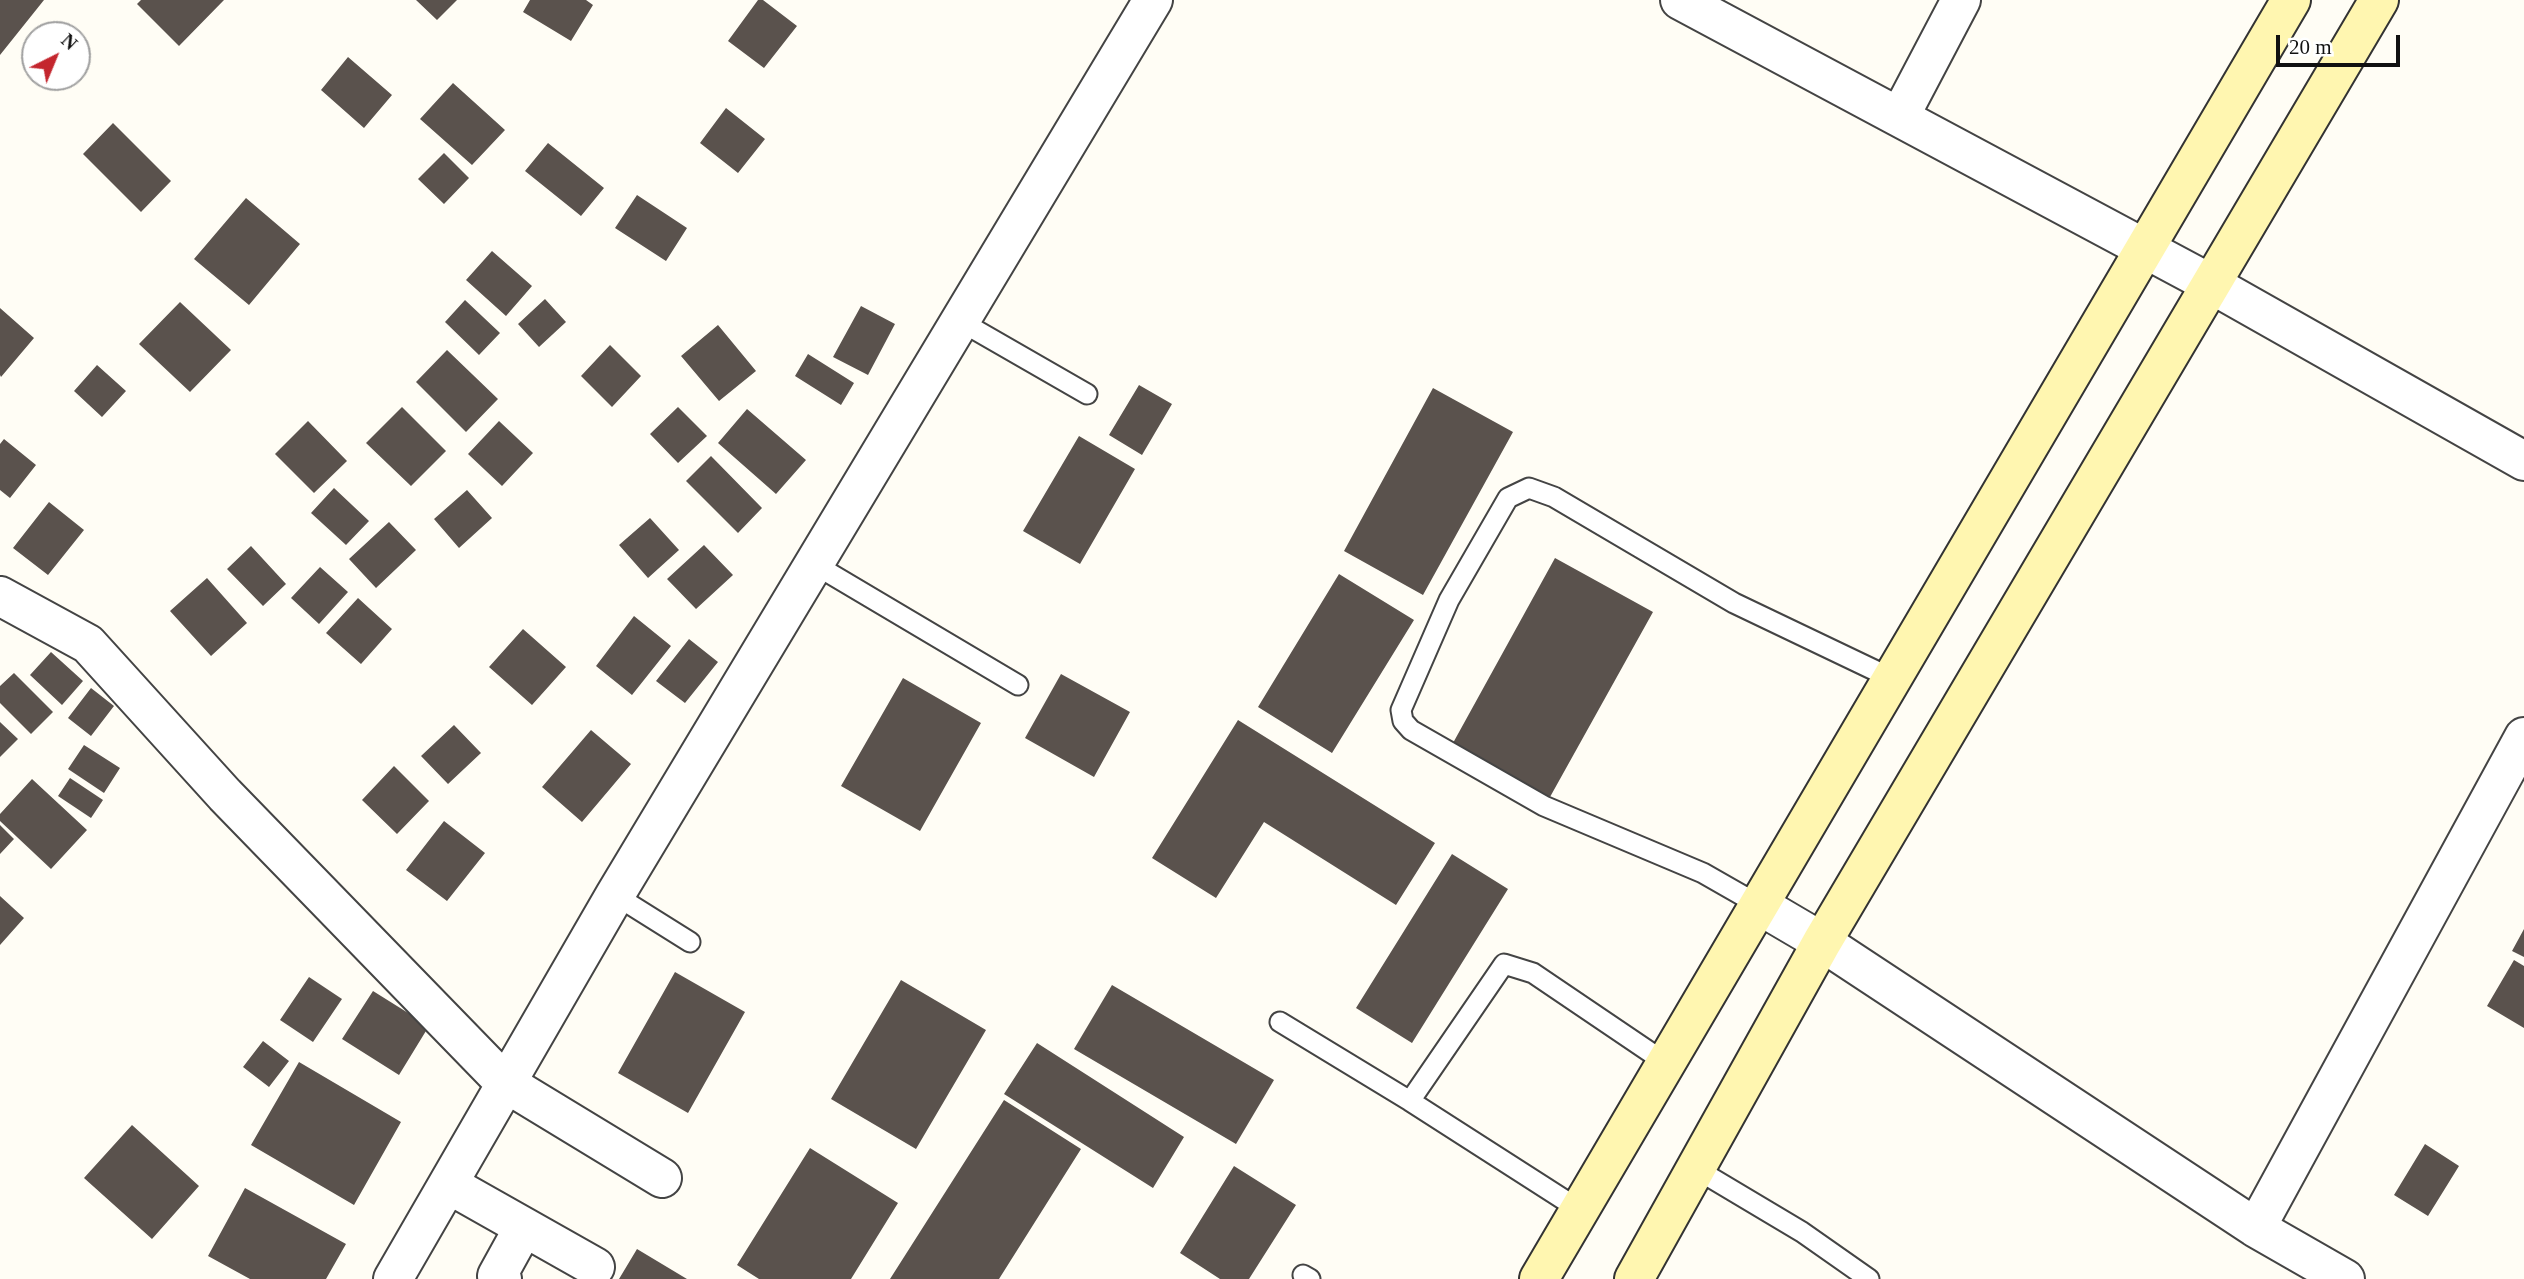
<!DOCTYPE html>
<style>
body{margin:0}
#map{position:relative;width:2524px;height:1279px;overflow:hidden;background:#fffdf5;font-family:"Times New Roman",serif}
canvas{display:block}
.north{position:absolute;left:21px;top:21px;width:70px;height:70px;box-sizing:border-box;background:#fff;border:2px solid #a0a0a0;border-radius:50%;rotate:43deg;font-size:19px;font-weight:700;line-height:28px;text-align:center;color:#111}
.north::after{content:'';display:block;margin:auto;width:24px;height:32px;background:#c4262e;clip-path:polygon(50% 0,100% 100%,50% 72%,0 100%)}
.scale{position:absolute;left:2276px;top:35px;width:124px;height:32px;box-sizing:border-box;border:4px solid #111;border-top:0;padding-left:9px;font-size:21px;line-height:24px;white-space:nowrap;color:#111;-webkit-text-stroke:5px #fff;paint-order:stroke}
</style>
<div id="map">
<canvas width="2524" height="1279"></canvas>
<div class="north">N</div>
<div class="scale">20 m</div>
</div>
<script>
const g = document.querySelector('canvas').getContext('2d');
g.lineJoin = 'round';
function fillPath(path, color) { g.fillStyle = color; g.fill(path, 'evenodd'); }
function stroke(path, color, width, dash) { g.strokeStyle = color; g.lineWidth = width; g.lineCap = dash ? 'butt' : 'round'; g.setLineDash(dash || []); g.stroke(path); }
fillPath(new Path2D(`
 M0 0H44L0 55Z
 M141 0H224L179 46 137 4Z
 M416 0H457L437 20Z
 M530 0H586L593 5 571 41 523 12Z
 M758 0H763L797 26 764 68 728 41Z
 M348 57 392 95 364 128 321 90Z
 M453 83 505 130 472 165 420 119Z
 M726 108 765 139 738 173 700 143Z
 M113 123 171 181 141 212 83 154Z
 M548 143 604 188 581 216 525 171Z
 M444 153 469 178 444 204 418 179Z
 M637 195 687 228 666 261 615 228Z
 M246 198 300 244 249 305 194 259Z
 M492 251 532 286 506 316 466 280Z
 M545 299 566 322 539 347 518 324Z
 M465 300 500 333 479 355 445 322Z
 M180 302 231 350 190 392 139 344Z
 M861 306 895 324 868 375 833 357Z
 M0 308 34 338 1 377 0 375Z
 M718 325 756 371 719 401 681 356Z
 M610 345 641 376 612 407 581 376Z
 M447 350 498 399 466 432 416 382Z
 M808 354 854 383 841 405 795 376Z
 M97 365 126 391 102 417 74 391Z
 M1139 385 1172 404 1142 455 1109 435Z
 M1433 388 1513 432 1423 595 1344 551Z
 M402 407 446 451 411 486 366 443Z
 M678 407 707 436 678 463 650 434Z
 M747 409 806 460 776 494 718 443Z
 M308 421 347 461 314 493 275 454Z
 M499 421 533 453 502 486 468 454Z
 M1079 436 1135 469 1080 564 1023 531Z
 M4 439 36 465 10 498 0 490V444Z
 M711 456 762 508 738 533 686 481Z
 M334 488 369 521 346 545 311 513Z
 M467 490 492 518 459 548 434 519Z
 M49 502 84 530 48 575 13 548Z
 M650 518 679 550 648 578 619 545Z
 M389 522 416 550 376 588 349 559Z
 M704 545 733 575 696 609 667 579Z
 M251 546 286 584 263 606 227 569Z
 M1555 558 1653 612 1550 797 1453 743Z
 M320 567 348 592 319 624 291 598Z
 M1339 574 1414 620 1332 753 1258 707Z
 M207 578 247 623 211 656 170 611Z
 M358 598 392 629 361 664 326 633Z
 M634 616 671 646 632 695 596 666Z
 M523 629 566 667 532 705 489 667Z
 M689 639 718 662 685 703 656 681Z
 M51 652 83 681 62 705 30 675Z
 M14 673 53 712 31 734 0 703V686Z
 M1061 674 1130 712 1094 777 1025 738Z
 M903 678 981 723 920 831 841 786Z
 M91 688 114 706 91 736 68 718Z
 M1238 720 1435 843 1396 905 1264 822 1216 898 1152 858Z
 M0 722 18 739 0 757Z
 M454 725 481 753 448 784 421 756Z
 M591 730 631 764 582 822 542 787Z
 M84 745 120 768 104 793 68 769Z
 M394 766 429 801 397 834 362 800Z
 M70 778 103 800 91 818 58 796Z
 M32 779 87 830 51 869 0 821V814Z
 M444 821 485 853 447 901 406 870Z
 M0 825 14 839 0 854Z
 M1452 854 1508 889 1412 1043 1356 1008Z
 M0 896 24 918 0 945Z
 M2524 929V957L2512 951Z
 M2514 960 2524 966V1028L2487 1006Z
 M675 972 745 1012 688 1113 618 1073Z
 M309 977 342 999 313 1042 280 1020Z
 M901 980 986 1030 916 1149 831 1099Z
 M1112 985 1274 1080 1236 1144 1074 1049Z
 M373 991 429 1026 399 1075 342 1039Z
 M263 1041 289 1061 269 1087 243 1067Z
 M1037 1043 1184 1137 1153 1188 1004 1094Z
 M299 1062 401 1122 354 1205 251 1145Z
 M1004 1100 1081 1149 999 1279H890Z
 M132 1125 199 1186 152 1239 84 1178Z
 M2425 1144 2459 1166 2428 1216 2394 1195Z
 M810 1148 898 1203 851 1279H759L737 1265Z
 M1234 1166 1296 1205 1249 1279H1220L1180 1253Z
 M245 1188 346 1244 326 1279H250L208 1256Z
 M637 1249 687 1279H619Z`), '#5a524d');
const lane = new Path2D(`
 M960 321 1087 394
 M814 564 1018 685
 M615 895 690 942
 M1759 905 1703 873 1544 806 1411 730 1403 721 1401 710 1449 600 1508 498 1529 488 1554 497 1734 603 1893 679
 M1280 1022 1410 1101
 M1698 1170 1802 1232 1869 1279
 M1580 1210 1410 1101 1504 964 1533 973 1666 1063
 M1303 1275 1310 1279`);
const street = new Path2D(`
 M1680 0 2211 284 2524 461
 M1900 116 1961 0
 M0 596 88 644 225 795 504 1082 662 1178
 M1759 905 1822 942 2256 1228 2345 1279
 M448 1184 595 1267
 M2256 1228 2524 737
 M393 1279 615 895 1153 0
 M502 1279 497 1276 524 1227`);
const secondary = new Path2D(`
 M1539 1279 2291 0
 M1634 1279 1822 942 2379 0`);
stroke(lane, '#444', 23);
stroke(street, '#444', 42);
stroke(secondary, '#333', 42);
stroke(lane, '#fff', 19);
stroke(street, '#fff', 38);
stroke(secondary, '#fff6b0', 38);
</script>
